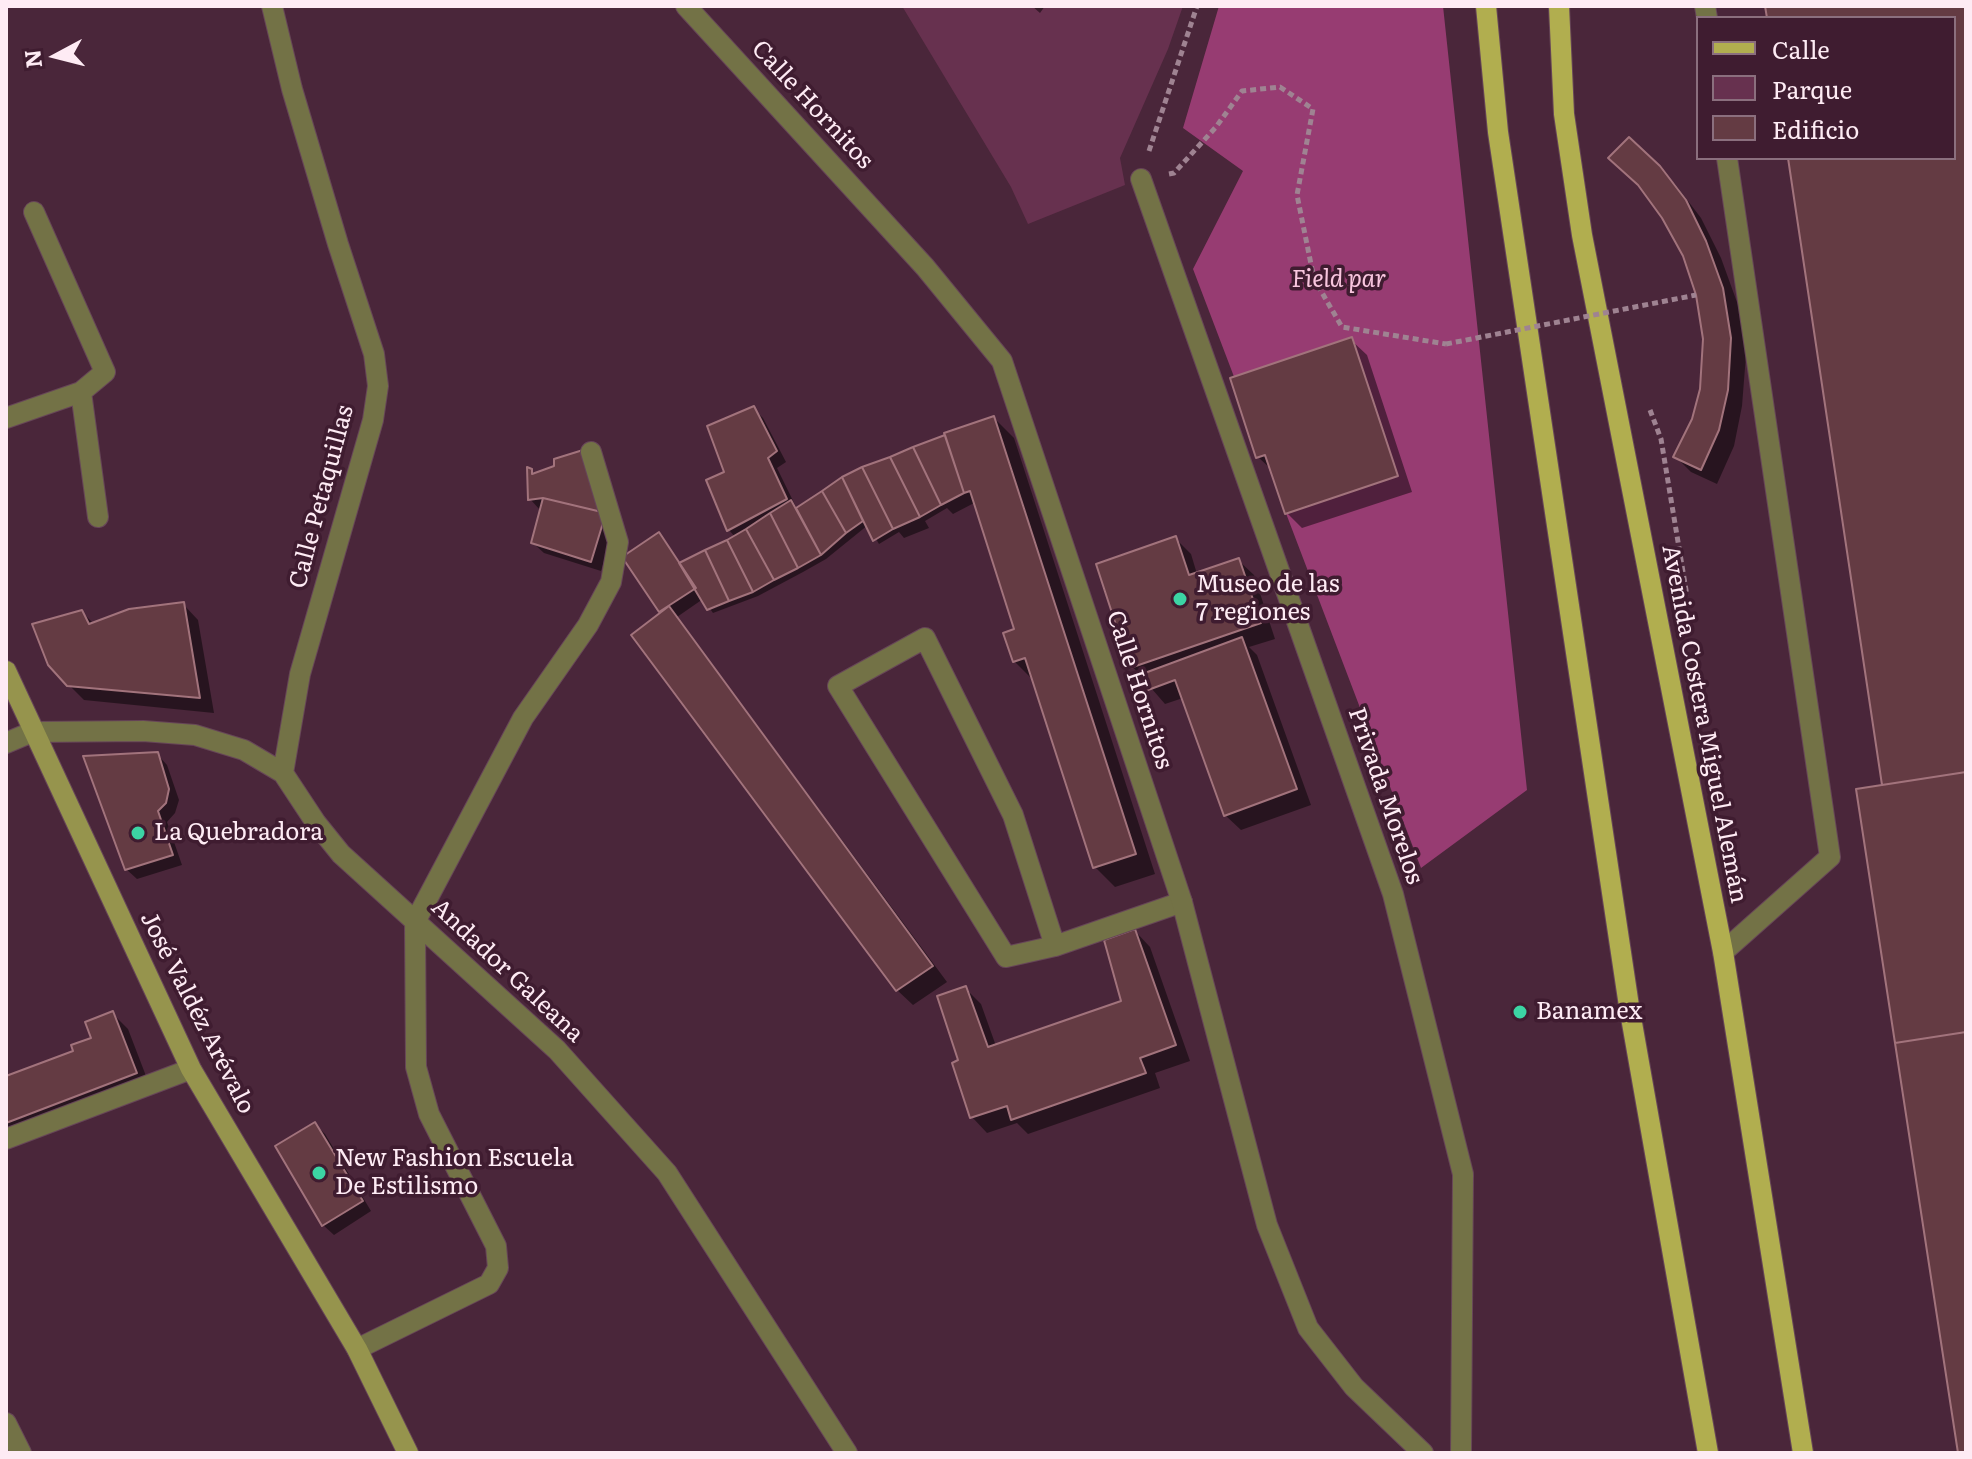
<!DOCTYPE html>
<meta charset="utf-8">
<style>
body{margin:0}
#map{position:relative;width:1972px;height:1459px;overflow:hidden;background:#4a263a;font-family:Literata,serif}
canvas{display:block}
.frame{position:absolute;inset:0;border:8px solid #feebf4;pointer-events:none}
.legend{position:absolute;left:1696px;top:16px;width:260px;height:144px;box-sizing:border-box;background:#3f1c30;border:2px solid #8b6f7e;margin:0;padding:10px 14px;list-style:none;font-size:24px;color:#feebf4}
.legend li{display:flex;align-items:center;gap:16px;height:40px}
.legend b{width:40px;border:2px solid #8b6f7e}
.north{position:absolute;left:16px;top:16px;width:80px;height:80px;-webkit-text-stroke:6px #3f1c30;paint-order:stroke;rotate:263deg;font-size:22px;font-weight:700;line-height:32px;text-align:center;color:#feebf4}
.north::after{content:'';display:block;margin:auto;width:28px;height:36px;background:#feebf4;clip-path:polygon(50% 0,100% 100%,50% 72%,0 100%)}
</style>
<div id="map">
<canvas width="1972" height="1459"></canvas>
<div class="frame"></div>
<ul class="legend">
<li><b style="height:10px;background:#b1ae4f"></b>Calle</li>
<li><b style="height:22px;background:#67314f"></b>Parque</li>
<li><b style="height:22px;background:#643b43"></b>Edificio</li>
</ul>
<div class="north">N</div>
</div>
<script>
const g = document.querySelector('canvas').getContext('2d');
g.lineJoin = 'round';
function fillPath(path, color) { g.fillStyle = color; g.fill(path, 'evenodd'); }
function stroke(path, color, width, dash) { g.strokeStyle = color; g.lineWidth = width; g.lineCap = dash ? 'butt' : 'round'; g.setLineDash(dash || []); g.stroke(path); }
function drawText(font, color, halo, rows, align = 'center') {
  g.font = font + ' Literata,serif'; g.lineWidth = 7; g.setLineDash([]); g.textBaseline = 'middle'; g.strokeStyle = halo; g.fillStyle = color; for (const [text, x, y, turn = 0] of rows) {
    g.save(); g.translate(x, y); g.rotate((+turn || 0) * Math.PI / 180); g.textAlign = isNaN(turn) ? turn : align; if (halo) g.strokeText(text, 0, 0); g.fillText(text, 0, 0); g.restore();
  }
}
fillPath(new Path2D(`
 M902 6H1183L1168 49 1120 158 1125 185 1028 224 1011 187Z`), '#67314f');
fillPath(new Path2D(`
 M1219 6H1443L1527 790 1421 868 1193 269 1243 171 1183 128Z`), '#973c72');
fillPath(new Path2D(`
 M1032 6H1045L1040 13Z
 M1658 167 1675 184 1701 218 1721 258 1738 305 1746 355 1742 406 1734 446 1717 484 1691 472 1676 457 1694 420 1701 389 1705 339 1698 295Z
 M1351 340 1367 355 1412 492 1302 528 1287 513 1273 471 1258 457Z
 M753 408 763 418 786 462 777 468 797 509 863 469 994 418 1014 438 1155 874 1115 887 1095 867 1035 682 1014 661 1017 631 976 502 953 514 947 508 925 521 929 528 904 538 899 532 879 544 868 525 826 559 803 572 758 596 713 613 703 599 677 617 947 982 913 1005 897 990 662 613 625 558 659 535 681 564 735 537 729 530 709 481 727 473Z
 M531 471 615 524 601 571 544 553 533 543 540 510 530 499Z
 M1176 539 1191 554 1197 574 1238 560 1254 575 1275 639 1249 647 1257 655 1311 805 1241 830 1225 815 1183 698 1165 704 1132 666Z
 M183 604 198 620 214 713 84 700 68 684 82 612 94 624Z
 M157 754 167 765 179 800 175 813 167 822 182 865 137 879 126 869Z
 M1135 931 1150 947 1190 1061 1155 1073 1160 1088 1028 1134 1017 1123 987 1133 972 1117 961 1061 966 989 981 1004 996 1046 1123 1002Z
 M113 1014 128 1029 151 1089 6 1144V1078L75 1052 94 1039Z
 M315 1124 325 1134 371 1211 334 1235 323 1225Z`), '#0007');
const building = new Path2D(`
 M1765 6H1966V772L1882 785 1788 158H1954V18H1767Z
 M1629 137 1660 166 1686 200 1706 241 1723 288 1731 338 1728 390 1719 430 1701 470 1673 457 1692 419 1700 389 1703 339 1696 295 1683 256 1662 218 1638 185 1608 158Z
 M1352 337 1398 476 1285 514 1265 455 1256 458 1230 378Z
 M754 406 777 451 768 458 787 499 727 531 706 480 724 472 707 426Z
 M994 416 1136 854 1093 868 1025 658 1013 662 1003 633 1014 629 970 491 964 493 944 433Z
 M945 435 964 493 941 505 913 447Z
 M913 447 941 505 920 517 890 457Z
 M583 450 606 513 543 498 528 500 527 467 532 469V474L554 466V459Z
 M890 457 920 517 893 529 862 467Z
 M862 467 893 529 873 541 842 477Z
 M842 477 863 521 846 533 822 491Z
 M822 491 846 533 821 555 796 508Z
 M543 498 606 513 591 562 531 543Z
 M791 500 821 555 798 568 770 513Z
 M770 513 798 568 774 580 746 529Z
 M746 529 774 580 753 592 727 540Z
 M659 532 696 588 659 612 622 557Z
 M1176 536 1189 575 1239 558 1261 623 1130 668 1096 564Z
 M727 540 753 592 729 601 705 550Z
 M705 550 729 601 707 610 679 563Z
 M184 602 200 698 67 686 48 665 32 624 82 610 89 624 129 609Z
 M669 606 933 966 896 991 631 635Z
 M1242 637 1297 789 1224 816 1175 680 1148 690 1142 674Z
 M158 752 169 789 166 803 158 811 173 855 125 870 83 756Z
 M1966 772V1032L1895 1043 1856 789Z
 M1135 929 1176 1045 1140 1058 1146 1073 1011 1120 1007 1106 970 1118 952 1063 958 1060 937 996 966 986 988 1047 1121 1001 1104 940Z
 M113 1011 137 1073 6 1123V1076L73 1051 71 1045 91 1038 85 1022Z
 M1966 1032V1453H1958L1895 1043Z
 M315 1122 363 1201 322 1226 275 1146Z`);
fillPath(building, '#643b43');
stroke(building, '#a2737c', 2);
const lane = new Path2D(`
 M1705 6 1707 18
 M1055 946 1013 815 925 638 838 686 1006 957 1055 946 1182 902
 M1723 952 1830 857 1727 158`);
const street = new Path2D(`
 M272 6 292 89 338 244 374 354 378 386 373 420 300 674 283 773
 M686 6 925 267 1002 361 1182 902 1267 1225 1308 1328 1354 1387 1423 1453
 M1141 179 1393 894 1463 1174 1461 1453
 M81 392 98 517
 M6 418 81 392 105 372 34 212
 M6 743 32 732 143 731 195 735 244 750 283 773 316 823 341 854 557 1050 667 1173 847 1453
 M6 1139 191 1069
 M357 1349 489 1284 498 1268 496 1246 429 1114 416 1067 415 922 523 718 588 625 611 582 618 542 591 452
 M6 1423 21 1453`);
const secondary = new Path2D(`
 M6 671 191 1069 357 1349 408 1453`);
const primary = new Path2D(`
 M1486 6 1498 132 1629 1006 1708 1453
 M1559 6 1564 114 1582 235 1723 952 1803 1453`);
stroke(lane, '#674658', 22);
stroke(street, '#674658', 22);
stroke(secondary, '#674658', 22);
stroke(primary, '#674658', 22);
stroke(new Path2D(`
 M1149 151 1197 6
 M1169 174 1174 173 1216 127 1242 91 1280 87 1313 109 1297 195 1314 279 1342 327 1446 344
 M1650 410 1661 439 1687 596`), '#9f8392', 5, [6, 4]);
stroke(lane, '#737246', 20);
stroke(street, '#737246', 20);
stroke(secondary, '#96944d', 20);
stroke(primary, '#b1ae4f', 20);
stroke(new Path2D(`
 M1446 344 1696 295`), '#9f8392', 5, [6, 4]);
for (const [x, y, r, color] of [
 [1180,599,8,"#3cd4a4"],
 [138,833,8,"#3cd4a4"],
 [1520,1012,8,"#3cd4a4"],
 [319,1173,8,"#3cd4a4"]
]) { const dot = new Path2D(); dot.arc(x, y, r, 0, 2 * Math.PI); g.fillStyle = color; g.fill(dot); stroke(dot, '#3f1c30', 3); }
drawText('24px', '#feebf4', '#3f1c30', [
 ["Calle Hornitos",812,105,47],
 ["Calle Petaquillas",322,497,-75],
 ["Calle Hornitos",1139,690,72],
 ["Avenida Costera Miguel Alemán",1704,724,79],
 ["Privada Morelos",1385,796,71],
 ["Andador Galeana",507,971,43],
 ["José Valdéz Arévalo",197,1013,63]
]);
drawText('italic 24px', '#f9c6df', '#3f1c30', [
 ["Field par",1339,280]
]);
drawText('24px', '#feebf4', '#3f1c30', [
 ["Museo de las",1196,585],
 ["7 regiones",1196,613],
 ["La Quebradora",154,833],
 ["Banamex",1536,1012],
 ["New Fashion Escuela",335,1159],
 ["De Estilismo",335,1187]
], 'left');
</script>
